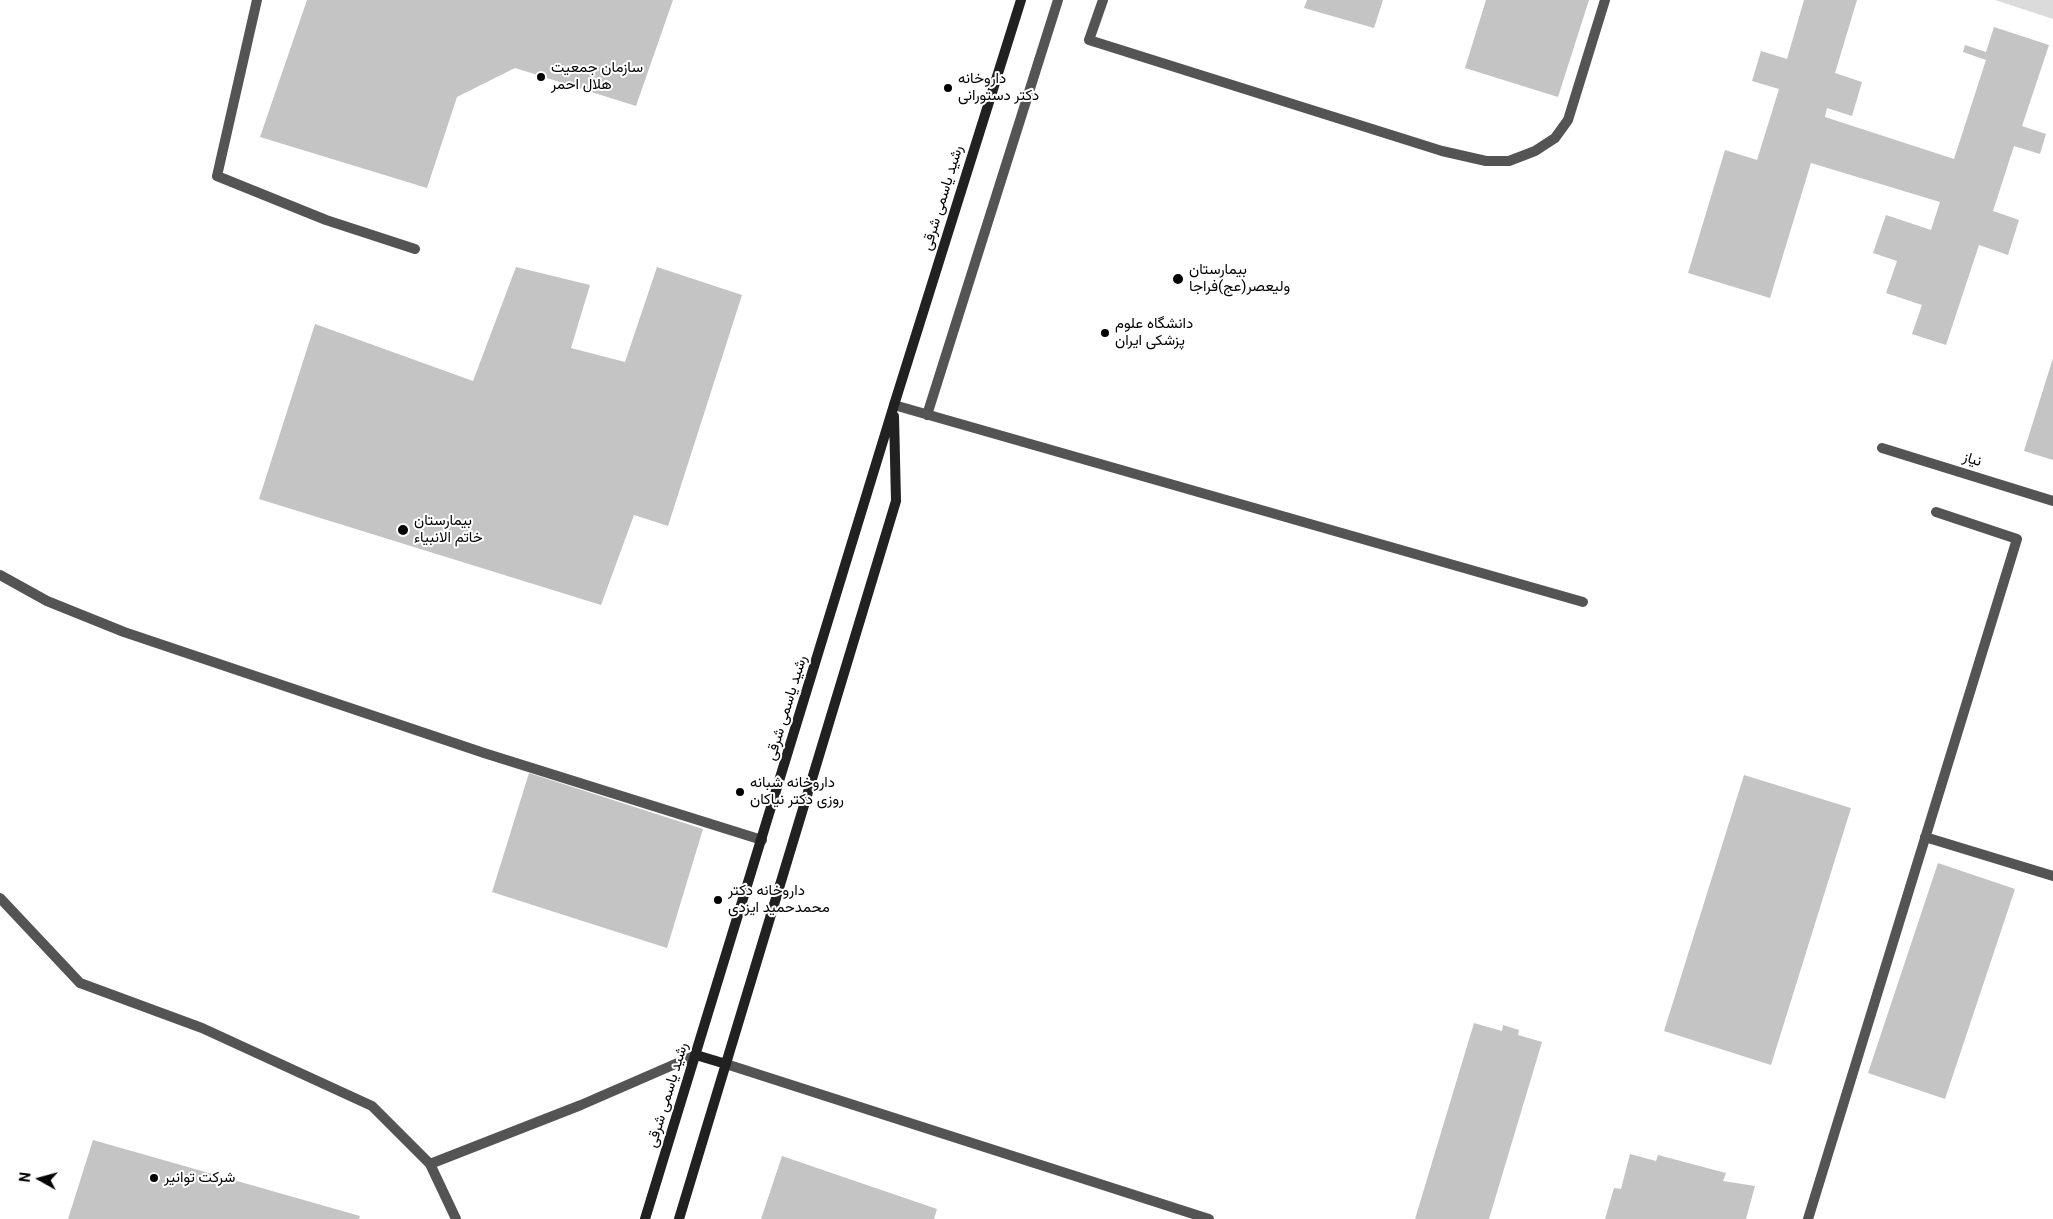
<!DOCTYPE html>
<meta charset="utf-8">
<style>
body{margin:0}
#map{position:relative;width:2053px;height:1219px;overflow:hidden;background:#fff;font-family:Roboto,sans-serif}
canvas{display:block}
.north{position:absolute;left:15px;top:1154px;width:50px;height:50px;-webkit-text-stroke:4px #fff;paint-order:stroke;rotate:277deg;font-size:14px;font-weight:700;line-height:20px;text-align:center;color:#000}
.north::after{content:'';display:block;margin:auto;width:18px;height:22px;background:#000;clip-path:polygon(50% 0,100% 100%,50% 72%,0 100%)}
</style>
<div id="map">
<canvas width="2053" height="1219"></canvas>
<div class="north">N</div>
</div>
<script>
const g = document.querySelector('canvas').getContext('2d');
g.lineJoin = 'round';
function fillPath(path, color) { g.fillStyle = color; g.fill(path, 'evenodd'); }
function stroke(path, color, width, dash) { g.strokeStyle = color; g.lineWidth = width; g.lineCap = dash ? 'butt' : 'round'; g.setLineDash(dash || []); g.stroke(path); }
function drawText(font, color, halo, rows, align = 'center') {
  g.font = font + ' Roboto,Vazirmatn,sans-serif'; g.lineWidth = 4; g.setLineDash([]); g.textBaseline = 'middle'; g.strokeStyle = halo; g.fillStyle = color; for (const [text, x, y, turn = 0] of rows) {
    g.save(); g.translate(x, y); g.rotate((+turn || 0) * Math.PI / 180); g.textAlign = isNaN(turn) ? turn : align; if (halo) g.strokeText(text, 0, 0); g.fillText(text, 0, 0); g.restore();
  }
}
fillPath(new Path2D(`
 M1995 0H2053V19Z`), '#dbdbdb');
fillPath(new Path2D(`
 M307 0H673L636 106 515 68 457 97 427 188 260 137Z
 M1307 0H1383L1374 28 1304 8Z
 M1486 0H1589L1558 97 1465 68Z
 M1804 0H1857L1835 73 1862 82 1852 116 1827 108 1825 117 1954 159 1986 60 1963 52 1965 45 1986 52 1994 27 2049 45 2022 126 2046 134 2040 154 2014 146 1993 211 2019 220 2008 255 1979 245 1946 345 1912 334 1922 305 1886 293 1897 261 1873 253 1886 215 1931 230 1940 202 1811 163 1770 298 1688 273 1725 150 1757 160 1779 89 1752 81 1761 51 1787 59Z
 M516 267 590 285 571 348 625 362 657 267 742 295 668 526 634 515 601 605 259 499 315 324 473 381Z
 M2053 358V460L2024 451Z
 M529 773 703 829 667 948 492 892Z
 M1744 775 1851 808 1771 1065 1664 1031Z
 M1938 863 2015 889 1945 1099 1868 1073Z
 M1474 1023 1502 1031 1503 1025 1519 1030 1518 1035 1542 1042 1489 1219H1415Z
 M93 1140 360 1216 359 1219H68Z
 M1630 1154 1656 1161 1658 1155 1726 1173 1723 1181 1755 1186 1746 1219H1605L1614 1188 1621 1189Z
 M782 1156 937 1209 934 1219H761Z`), '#c4c4c4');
stroke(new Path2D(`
 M257 0 217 176 326 220 415 249
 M1103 0 1089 40 1442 151 1486 161H1509L1535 151 1555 138 1568 120 1605 0
 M894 405 1583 602
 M927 415 1058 0
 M1882 448 2053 501
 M0 575 47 601 124 632 484 753 762 840
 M1925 837 2053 876
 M0 898 80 983 202 1028 372 1106 430 1164 581 1105 696 1055
 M726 1064 1209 1219
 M430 1164 456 1219
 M1808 1219 2017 539 1936 512`), '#545454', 10);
stroke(new Path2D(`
 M696 1055 726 1064
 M645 1219 894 405 1021 0
 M679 1219 896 501 894 416`), '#212121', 10);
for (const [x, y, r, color] of [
 [541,77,5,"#000"],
 [948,88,5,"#000"],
 [1178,279,6,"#000"],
 [1105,333,5,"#000"],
 [403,530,6,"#000"],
 [740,792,5,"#000"],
 [718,900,5,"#000"],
 [154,1178,5,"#000"]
]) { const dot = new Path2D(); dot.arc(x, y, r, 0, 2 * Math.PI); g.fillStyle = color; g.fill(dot); stroke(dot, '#fff', 2); }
drawText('15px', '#000', '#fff', [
 ["سازمان جمعیت",551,68],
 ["هلال احمر",551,85],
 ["داروخانه",958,79],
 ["دکتر دستورانی",958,96],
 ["بیمارستان",1189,270],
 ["ولیعصر(عج)فراجا",1189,287],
 ["دانشگاه علوم",1115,324],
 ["پزشکی ایران",1115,341],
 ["بیمارستان",414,521],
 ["خاتم الانبیاء",414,538],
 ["داروخانه شبانه",750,783],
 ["روزی دکتر نیاکان",750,800],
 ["داروخانه دکتر",728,891],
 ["محمدحمید ایزدی",728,908],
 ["شرکت توانیر",164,1178]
], 'left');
drawText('15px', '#000', '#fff', [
 ["رشید یاسمی شرقی",943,198,-73],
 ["نیاز",1972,460,17],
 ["رشید یاسمی شرقی",787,708,-73],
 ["رشید یاسمی شرقی",668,1095,-73]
]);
</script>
